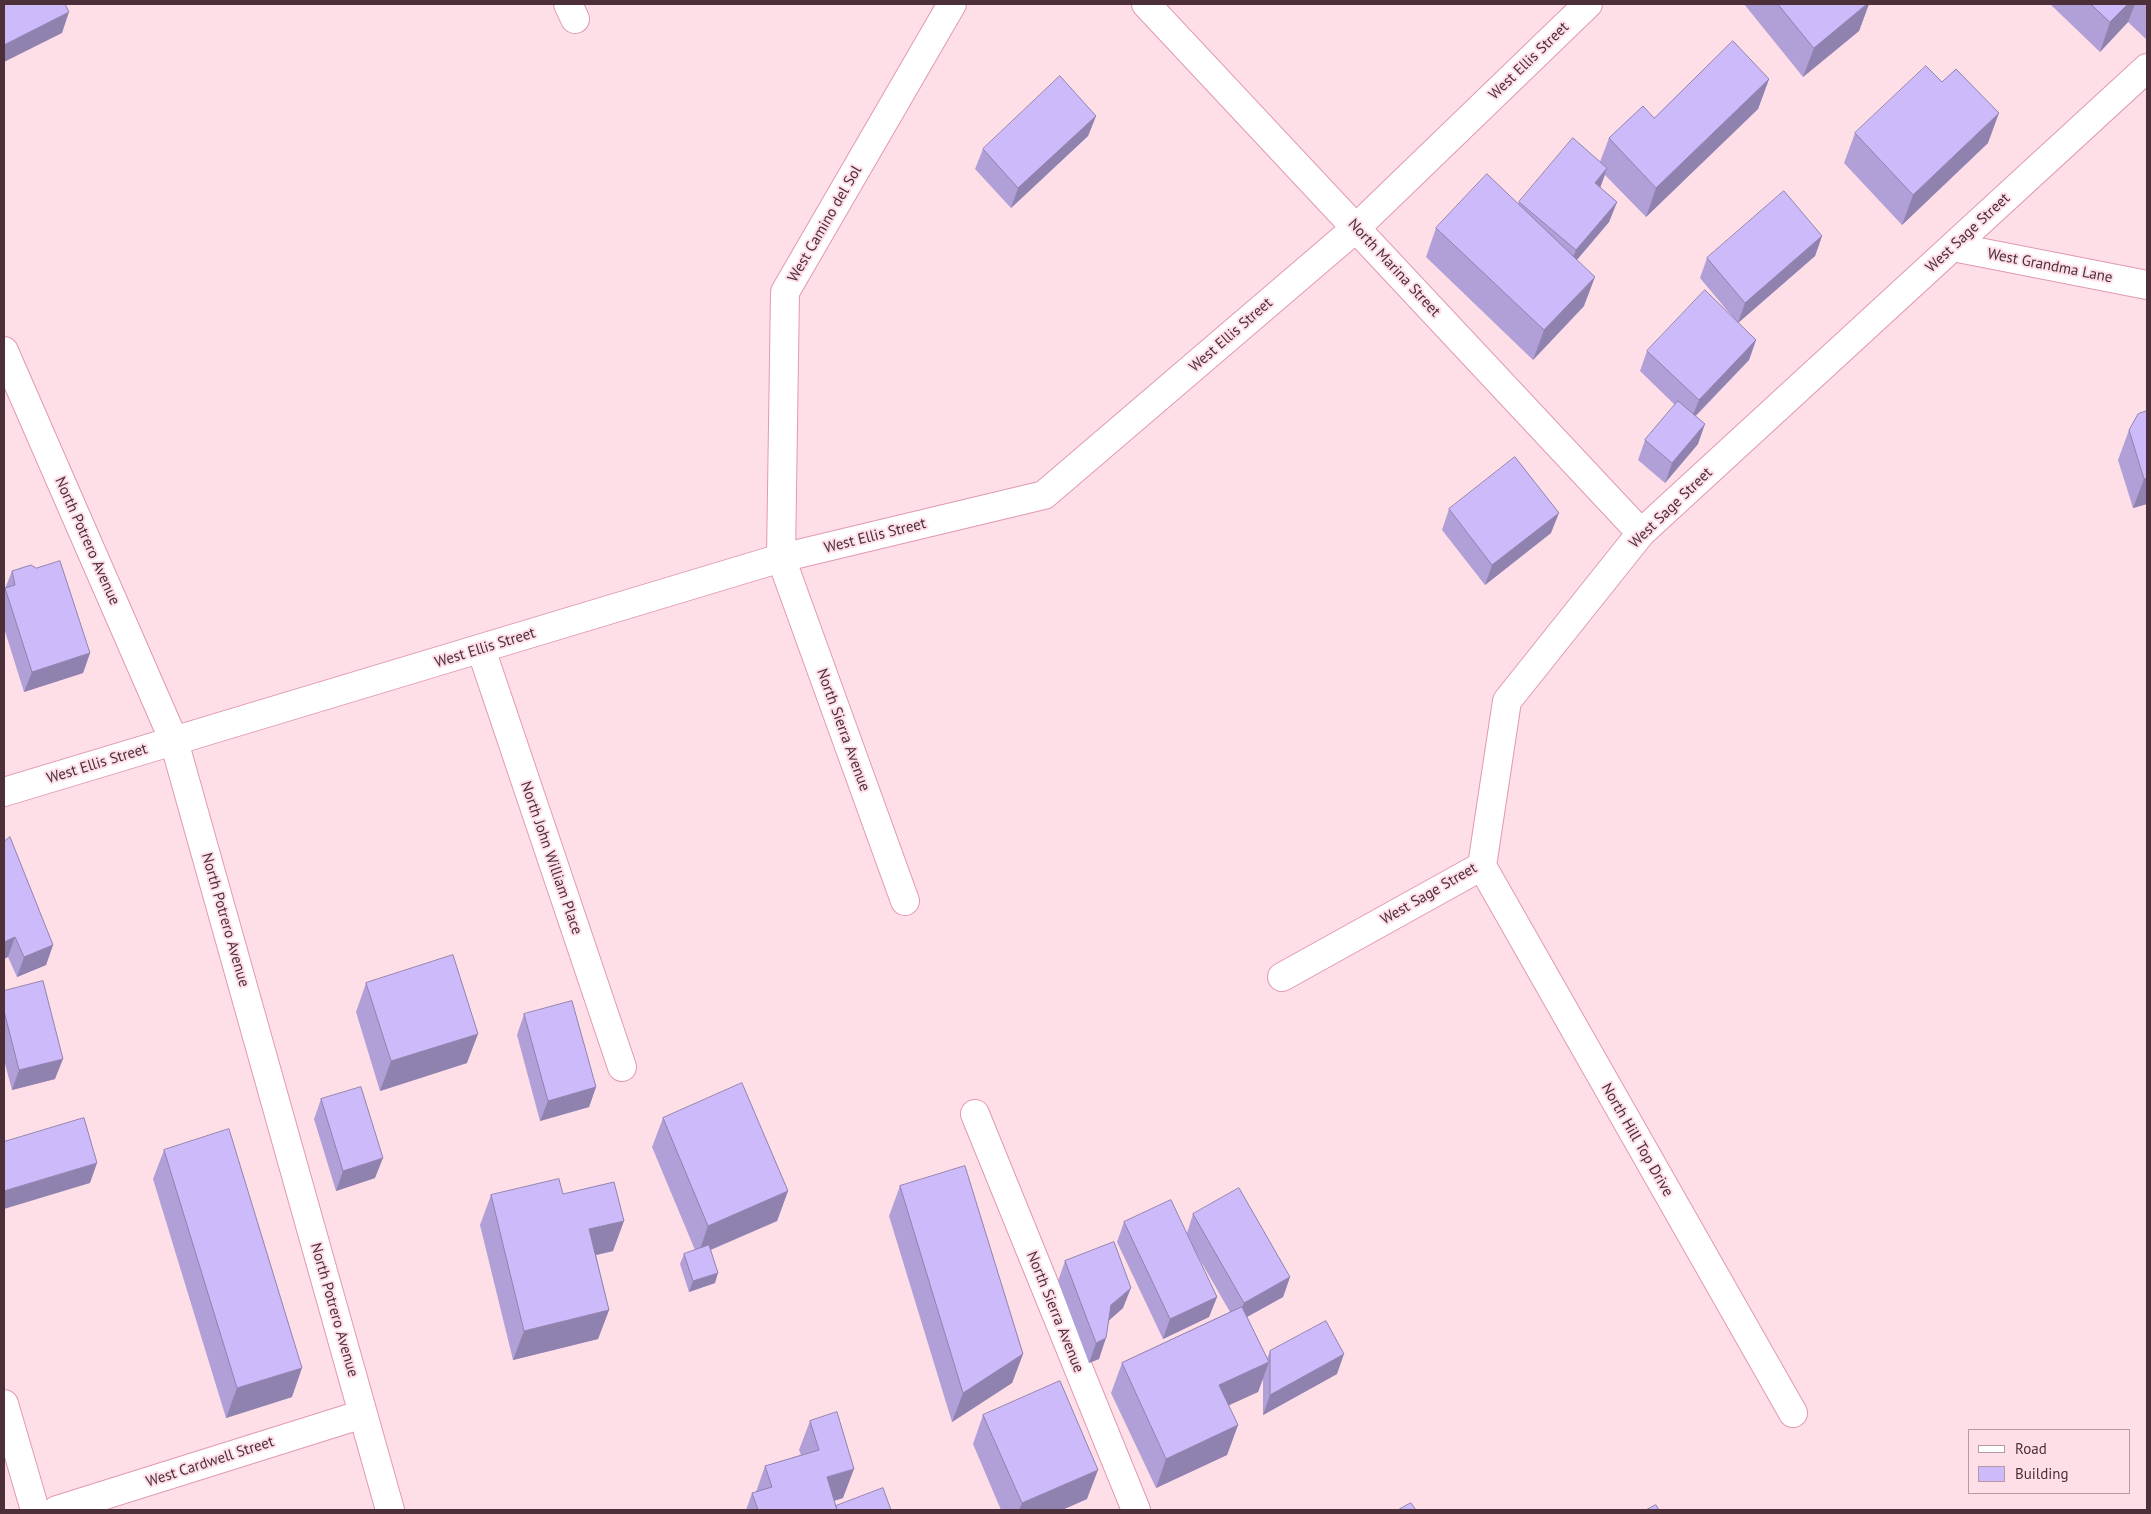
<!DOCTYPE html>
<style>
body{margin:0}
#map{position:relative;width:2151px;height:1514px;overflow:hidden;background:#fedfe8;font-family:"PT Sans",sans-serif}
canvas{display:block}
.frame{position:absolute;inset:0;border:5px solid #4d2f39;pointer-events:none}
.legend{position:absolute;left:1968px;top:1429px;width:162px;height:65px;box-sizing:border-box;background:#fedfe8;border:1px solid #b799a2;margin:0;padding:6px 9px;list-style:none;font-size:15px;color:#4d2f39}
.legend li{display:flex;align-items:center;gap:10px;height:25px}
.legend b{width:25px;border:1px solid #b799a2}
</style>
<div id="map">
<canvas width="2151" height="1514"></canvas>
<div class="frame"></div>
<ul class="legend">
<li><b style="height:6px;background:#fff"></b>Road</li>
<li><b style="height:14px;background:#cdbafa"></b>Building</li>
</ul>
</div>
<script>
const g = document.querySelector('canvas').getContext('2d');
g.lineJoin = 'round';
function stroke(path, color, width, dash) { g.strokeStyle = color; g.lineWidth = width; g.lineCap = dash ? 'butt' : 'round'; g.setLineDash(dash || []); g.stroke(path); }
function fillPath(path, color) { g.fillStyle = color; g.fill(path, 'evenodd'); }
function drawText(font, color, halo, rows, align = 'center') {
  g.font = font + ' "PT Sans",sans-serif'; g.lineWidth = 4; g.setLineDash([]); g.textBaseline = 'middle'; g.strokeStyle = halo; g.fillStyle = color; for (const [text, x, y, turn = 0] of rows) {
    g.save(); g.translate(x, y); g.rotate((+turn || 0) * Math.PI / 180); g.textAlign = isNaN(turn) ? turn : align; if (halo) g.strokeText(text, 0, 0); g.fillText(text, 0, 0); g.restore();
  }
}
const street = new Path2D(`
 M568 4 575 19
 M1146 4 1641 533
 M1953 247 2147 285
 M4 351 174 741 390 1510
 M481 649 622 1067
 M4 792 781 558 1044 495 1356 228 1588 4
 M1482 866 1793 1413
 M905 901 781 558 785 292 952 4
 M1282 977 1482 866 1507 701 1641 533 2147 68
 M975 1114 1136 1510
 M4 1404 35 1510
 M57 1510 363 1414`);
stroke(street, '#e199b1', 30);
stroke(street, '#fff', 28);
fillPath(new Path2D(`
 M1744 4H1869L1859 31 1803 77Z
 M2050 4H2147V40L2128 22 2100 52Z
 M1769 79 1758 109 1646 217 1605 175 1600 188 1617 202 1609 222 1577 260 1584 306 1533 360 1426 257 1436 228 1518 204 1519 202 1600 162 1609 138 1654 118Z
 M1096 116 1088 136 1011 208 975 169 983 149Z
 M1855 133 1988 143 1902 225 1844 163Z
 M1822 236 1815 256 1738 323 1756 340 1749 360 1696 416 1698 444 1665 483 1638 460 1645 440 1675 405 1640 371 1647 351 1736 321 1700 278 1707 258Z
 M2147 411V504L2133 508 2118 460 2129 430Z
 M1449 509 1551 533 1485 585 1442 530Z
 M12 571 90 653 83 673 24 692 4 628V591Z
 M4 842 53 945 46 965 17 977 8 957Z
 M366 983 467 1063 380 1091 356 1012Z
 M4 991 55 1079 12 1090 4 1060Z
 M524 1014 596 1087 589 1107 540 1121 517 1035Z
 M321 1099 375 1178 336 1191 314 1119Z
 M663 1118 788 1191 777 1221 711 1250 715 1283 689 1292 680 1264 684 1254 695 1250 652 1147Z
 M164 1150 292 1397 226 1418 153 1179Z
 M900 1186 1023 1354 1012 1383 952 1422 889 1216Z
 M563 1194 613 1251 596 1255 609 1310 598 1339 513 1360 480 1225 491 1195Z
 M1193 1214 1290 1277 1283 1297 1247 1317 1267 1359 1270 1351 1337 1374 1263 1415V1379L1258 1392 1228 1405 1238 1425 1227 1455 1156 1488 1111 1393 1122 1363 1230 1312 1192 1246 1217 1297 1209 1317 1163 1339 1117 1242 1124 1222 1187 1233Z
 M1065 1261 1123 1308 1109 1320 1099 1359 1089 1363 1058 1281Z
 M983 1415 1087 1499 1062 1510H1001L973 1444Z
 M810 1421 843 1498 834 1501 836 1506 891 1510H746L752 1493 756 1492 765 1466 801 1455 799 1450Z`), '#b0a0d7');
fillPath(new Path2D(`
 M1867 4H1869L1859 31 1803 77 1814 48Z
 M2128 4H2135L2128 22 2100 52 2110 22Z
 M69 12 62 33 4 62V45Z
 M1769 79 1758 109 1646 217 1656 188Z
 M1999 113 1988 143 1902 225 1913 195Z
 M1096 116 1088 136 1011 208 1018 188Z
 M1607 168 1600 188 1595 183Z
 M1617 202 1609 222 1568 270 1576 250Z
 M1822 236 1815 256 1738 323 1745 303Z
 M1595 277 1584 306 1533 360 1544 330Z
 M1756 340 1749 360 1691 420 1699 400Z
 M1705 424 1698 444 1665 483 1672 463Z
 M2147 478V504L2133 508 2144 479Z
 M1559 513 1551 533 1485 585 1492 565Z
 M90 653 83 673 24 692 32 672Z
 M15 937 8 957 4 959V942Z
 M53 945 46 965 17 977 24 957Z
 M478 1034 467 1063 380 1091 391 1061Z
 M63 1059 55 1079 12 1090 19 1070Z
 M596 1087 589 1107 540 1121 548 1101Z
 M383 1158 375 1178 336 1191 343 1171Z
 M97 1163 90 1183 4 1209V1191Z
 M788 1191 777 1221 698 1255 708 1226Z
 M624 1221 613 1251 579 1259 589 1229Z
 M718 1273 715 1283 689 1292 693 1281Z
 M1290 1277 1283 1297 1236 1323 1244 1303Z
 M1131 1288 1123 1308 1104 1325 1111 1305Z
 M1217 1297 1209 1317 1163 1339 1170 1319Z
 M609 1310 598 1339 513 1360 524 1331Z
 M1106 1338 1099 1359 1089 1363 1096 1343Z
 M1023 1354 1012 1383 952 1422 963 1393Z
 M1344 1354 1337 1374 1263 1415 1270 1395Z
 M1269 1362 1258 1392 1208 1415 1219 1385Z
 M302 1368 292 1397 226 1418 237 1388Z
 M1238 1425 1227 1455 1156 1488 1166 1459Z
 M854 1469 843 1498 816 1506 827 1477Z
 M1098 1470 1087 1499 1062 1510H1019L1022 1503Z`), '#9082af');
const building = new Path2D(`
 M4 4H65L69 12 4 45Z
 M1778 4H1867L1814 48Z
 M2091 4H2128L2110 22Z
 M1733 41 1769 79 1656 188 1609 138 1643 106 1654 118Z
 M1926 66 1942 82 1956 69 1999 113 1913 195 1855 133Z
 M1060 76 1096 116 1018 188 983 149Z
 M1573 138 1607 168 1595 183 1617 202 1576 250 1519 202Z
 M1487 174 1595 277 1544 330 1436 228Z
 M1784 191 1822 236 1745 303 1707 258Z
 M1705 290 1756 340 1699 400 1647 351Z
 M1678 401 1705 424 1672 463 1645 440Z
 M2147 411V478L2144 479 2129 430 2138 414Z
 M1515 457 1559 513 1492 565 1449 509Z
 M60 561 90 653 32 672 5 588 15 585 12 571 31 565 36 568Z
 M10 837 53 945 24 957 15 937 4 942V842Z
 M453 955 478 1034 391 1061 366 983Z
 M43 981 63 1059 19 1070 4 1011V991Z
 M572 1001 596 1087 548 1101 524 1014Z
 M742 1083 788 1191 708 1226 663 1118Z
 M361 1087 383 1158 343 1171 321 1099Z
 M84 1118 97 1163 4 1191V1142Z
 M229 1129 302 1368 237 1388 164 1150Z
 M965 1166 1023 1354 963 1393 900 1186Z
 M559 1179 563 1194 614 1182 624 1221 589 1229 609 1310 524 1331 491 1195Z
 M1239 1188 1290 1277 1244 1303 1193 1214Z
 M1171 1200 1217 1297 1170 1319 1124 1222Z
 M1114 1242 1131 1288 1111 1305 1106 1338 1096 1343 1065 1261Z
 M709 1245 718 1273 693 1281 684 1254Z
 M1242 1307 1269 1362 1219 1385 1238 1425 1166 1459 1122 1363Z
 M1326 1321 1344 1354 1270 1395V1351Z
 M1060 1381 1098 1470 1022 1503 983 1415Z
 M837 1412 854 1469 827 1477 837 1510H758L752 1493 772 1487 765 1466 819 1450 810 1421Z
 M883 1488 891 1510H837L836 1506Z
 M1411 1503 1416 1510H1398Z
 M1656 1505 1659 1510H1646Z`);
fillPath(building, '#cdbafa');
stroke(building, '#9082af', 1);
drawText('15px', '#4d2f39', '#fedfe8', [
 ["West Ellis Street",1529,61,-44],
 ["West Camino del Sol",825,224,-60],
 ["West Sage Street",1968,233,-43],
 ["West Grandma Lane",2050,266,11],
 ["North Marina Street",1394,268,47],
 ["West Ellis Street",1231,335,-41],
 ["West Sage Street",1671,508,-44],
 ["West Ellis Street",875,536,-14],
 ["North Potrero Avenue",87,541,66],
 ["West Ellis Street",485,648,-17],
 ["North Sierra Avenue",843,730,70],
 ["West Ellis Street",97,764,-17],
 ["North John William Place",551,858,71],
 ["West Sage Street",1429,894,-30],
 ["North Potrero Avenue",225,920,74],
 ["North Hill Top Drive",1637,1140,60],
 ["North Potrero Avenue",334,1310,74],
 ["North Sierra Avenue",1055,1312,68],
 ["West Cardwell Street",210,1462,-18]
]);
</script>
